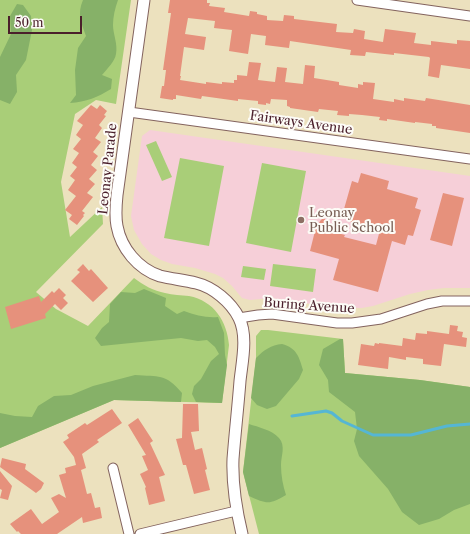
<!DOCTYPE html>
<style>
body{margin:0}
#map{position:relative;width:470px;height:534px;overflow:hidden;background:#ece1be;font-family:"Libre Caslon Text",serif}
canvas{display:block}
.scale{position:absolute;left:8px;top:16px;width:74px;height:18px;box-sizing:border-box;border:2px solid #4a1f2b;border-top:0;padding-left:5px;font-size:12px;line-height:14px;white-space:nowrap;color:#4a1f2b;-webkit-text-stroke:3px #fdfcf7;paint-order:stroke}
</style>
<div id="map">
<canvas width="470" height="534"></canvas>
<div class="scale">50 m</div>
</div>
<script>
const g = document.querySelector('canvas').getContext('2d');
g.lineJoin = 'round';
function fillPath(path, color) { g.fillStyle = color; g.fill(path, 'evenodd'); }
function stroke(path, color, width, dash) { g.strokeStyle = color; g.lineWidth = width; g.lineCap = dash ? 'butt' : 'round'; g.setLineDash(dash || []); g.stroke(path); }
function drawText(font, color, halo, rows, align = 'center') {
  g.font = font + ' "Libre Caslon Text",serif'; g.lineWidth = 4; g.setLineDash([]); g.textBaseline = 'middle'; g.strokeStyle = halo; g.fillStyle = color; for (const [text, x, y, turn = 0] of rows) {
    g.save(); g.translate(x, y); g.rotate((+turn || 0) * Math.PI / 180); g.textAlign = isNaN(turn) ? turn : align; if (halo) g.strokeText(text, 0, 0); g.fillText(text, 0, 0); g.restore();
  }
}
fillPath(new Path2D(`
 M150 130 470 176V288H444L428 290 410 294 373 306 362 308H338L271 298 250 300 242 298 232 286 223 278 215 274 195 268 172 264 161 260 151 254 142 244 134 230 131 216 142 136Z`), '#f6cfd8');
fillPath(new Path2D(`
 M0 0H131L116 104 96 100 75 114 61 182 70 237 102 207 103 224 36 292 56 309 88 326 134 278C143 285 154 291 165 293 173 295 181 295 189 296 214 301 227 321 229 345L222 403 114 400 0 448Z
 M156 141 172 177 162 181 146 145Z
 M180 158 224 166 209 246 164 238Z
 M262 163 306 171 291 252 246 243Z
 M273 264 316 269 313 292 270 286Z
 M243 266 266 269 264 280 241 277Z
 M261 330H268L343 339 345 373 420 380 470 387V534H259L243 472 256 358V336Z`), '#a9ce78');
fillPath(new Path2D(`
 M83 0H118C115 8 113 17 113 25 113 34 118 44 116 54 115 61 107 69 102 75L112 79 111 89C98 97 86 102 70 103L76 95 75 70 78 48 86 36C81 22 77 14 83 0Z
 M17 4 23 5 31 16 32 30 26 60 16 75 17 92 10 104 0 100V57L11 34 10 16Z
 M144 289 166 298 165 306 177 314 184 311C195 315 206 318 218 317L224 333 225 355 227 365 222 403 196 402 192 394 194 386 201 379 211 361 219 354 215 347 207 340 198 341 181 338 101 346 95 338 102 328 109 322 110 304 121 292 135 293Z
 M340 339H343L345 373 420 380 470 387V504L454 510 439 519 419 525 402 512 388 489 359 456 354 441 357 429 355 412 329 392 328 380 319 365 323 349Z
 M282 344C297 348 299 357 303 370L299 379 276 406 267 409 257 405 251 398 256 358C264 350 271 345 282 344Z
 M135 375C159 377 165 373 182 393L181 402 114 400 0 448V413L15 416 32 417 38 406 54 396 71 395 93 386Z
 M249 424C258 427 272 430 279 438 286 446 281 456 281 465 281 476 283 486 286 495 269 505 267 504 249 496L243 472Z`), '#86b168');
stroke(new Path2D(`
 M292 416 326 411 332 413 342 421 373 435H411L447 426 470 424`), '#55b6d4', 3);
fillPath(new Path2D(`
 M170 0H207V3H210L209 6 225 8 224 12 249 16 250 11 257 12V14L267 16V20L283 21 284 15 294 16V19L337 24 336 32 353 33 354 29 365 31 364 39 383 42 385 29 416 33 414 43 431 45V41L457 44V40L470 41V69L441 65 439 78 428 76 430 58 429 57 394 53V55L366 52 365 56 350 55 351 50 290 41 289 48 265 45 266 36 251 34 248 54 229 51 232 30 214 28 215 21 188 18 185 34 206 37 204 50 184 47 180 76H181L180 80 206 84V82L222 84V82L234 83V80H237V75L247 76 249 62 261 63 258 80 275 82 277 67 287 68 285 82 303 84 305 65 315 66 314 78 339 82V85L358 88V84L363 85V82L375 83 373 99 394 102V99L404 101V98L425 101 426 98 470 105V133L436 128V126H432V124L415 122V123L387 119V121L379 120 380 117 362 115 349 114V116L337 115 338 111 319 109 318 112 290 108V107L287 106V100L271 99 270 104 266 103V105L258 104V101L238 99V101L202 96 201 99 176 95V99H173V100L160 98 162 86H164L166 70H163L171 13H168Z
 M91 105 97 109 100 105 107 111 104 115 106 116 99 125 102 128 95 138 101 142 93 152 98 156 91 165 97 170 89 179 95 184 87 193 93 197 82 211 85 213 83 215 84 216 77 225 69 219 72 215 65 210 76 196 68 190 75 180 70 176 77 167 72 163 79 153 73 149 81 139 76 135 83 125 77 121Z
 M361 173 389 181 387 189 418 198 415 208 421 210 413 236 408 235 405 245 392 241 378 292 333 280 339 259 310 251 316 227 317 228 320 221 322 219H325L327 223 326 230 345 235 344 237 376 245 380 230 347 221 350 210 344 209 352 181 358 183Z
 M443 193 464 198 452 246 430 240Z
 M83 264 89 271 91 269 108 288 93 302 71 281 80 272 77 270Z
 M59 288 66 295 63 298 68 303 61 310 55 304 45 314 46 318 11 329 5 307 39 296 41 302 52 291 54 293Z
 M450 325 458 326 457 331 463 332 462 337 467 338 466 347 444 344 441 366 423 364V359L406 357V360L389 357 388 369 358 365 361 344 374 346 375 343 379 344V343L402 346 403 338 415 340 416 333 427 334V331L449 334Z
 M183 404H198L199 431 191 432 195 450 202 448 207 469 205 470 210 490 194 494 186 465H183L176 439 182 438Z
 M112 409 122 423 97 440 99 442 82 454 86 468 81 470 87 494 91 493 95 508 100 507 102 518 83 523 82 517 57 534H21L18 531 17 532 10 524 31 509 42 524 59 512 51 498 59 494 66 498 59 475 66 473 65 468 76 465 74 457 63 442 69 438 67 435 85 423 87 425Z
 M138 418 153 441 150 443 165 475 159 477 165 501 149 505 145 488 146 487 140 474 148 470 142 456 146 455 128 425Z
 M2 458 26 464 25 469 44 483 41 489 36 493 0 467Z
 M0 471 12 486 8 500 0 498 2 490 0 489Z`), '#e6917c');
const minor = new Path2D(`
 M357 0 470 16
 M129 112 470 159
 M239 318 258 315 272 314 337 323H352L381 319 427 304 442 301H470
 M113 468 129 534
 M140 534 236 511`);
const tertiary = new Path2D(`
 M144 0 117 195C116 205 115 216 117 226 121 248 138 269 160 276 172 279 184 280 196 283 213 287 231 302 239 318 248 336 242 362 240 381 238 407 235 433 233 459 232 485 236 509 242 534`);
stroke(minor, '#83635e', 11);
stroke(tertiary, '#83635e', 13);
stroke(minor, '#fff', 9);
stroke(tertiary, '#fff', 11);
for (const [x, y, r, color] of [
 [301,220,4,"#8d6e63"]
]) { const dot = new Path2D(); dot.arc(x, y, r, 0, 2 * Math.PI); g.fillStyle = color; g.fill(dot); stroke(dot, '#fdfcf7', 1.5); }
drawText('13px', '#4a1f2b', '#fdfcf7', [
 ["Fairways Avenue",301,123,8],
 ["Leonay Parade",108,169,-84],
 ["Buring Avenue",309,306,4]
]);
drawText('13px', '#785e54', '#fdfcf7', [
 ["Leonay",309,213],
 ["Public School",309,228]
], 'left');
</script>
